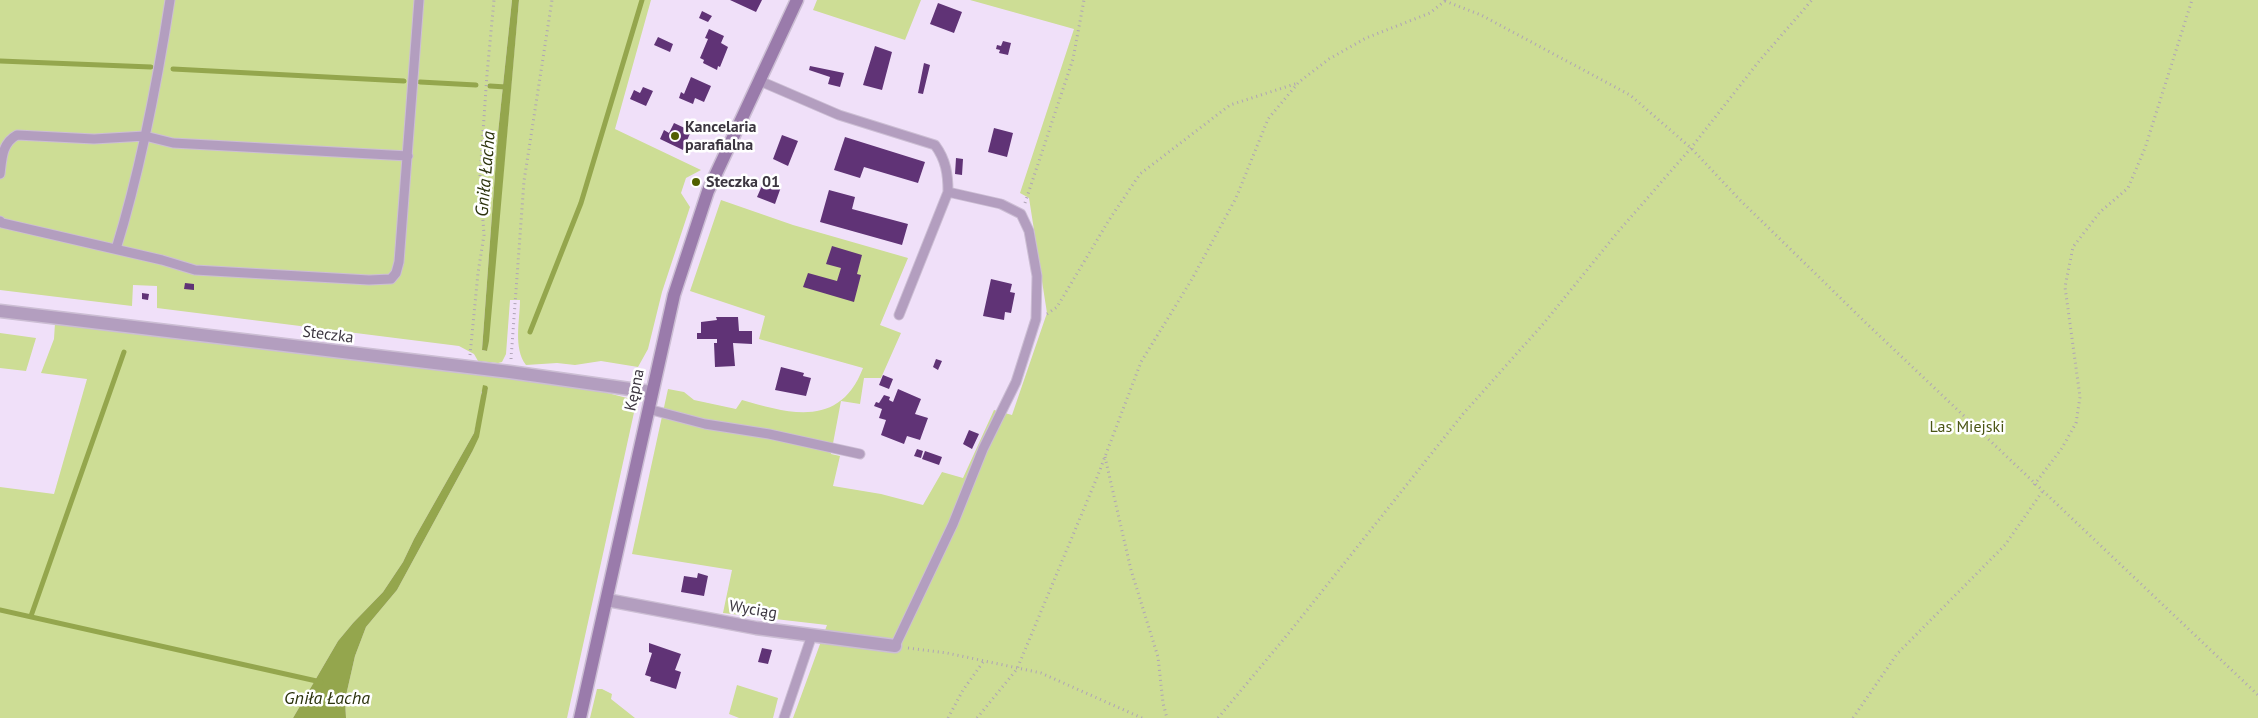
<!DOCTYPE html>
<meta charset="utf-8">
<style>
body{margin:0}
canvas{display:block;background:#f0e0f9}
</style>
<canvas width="2258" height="718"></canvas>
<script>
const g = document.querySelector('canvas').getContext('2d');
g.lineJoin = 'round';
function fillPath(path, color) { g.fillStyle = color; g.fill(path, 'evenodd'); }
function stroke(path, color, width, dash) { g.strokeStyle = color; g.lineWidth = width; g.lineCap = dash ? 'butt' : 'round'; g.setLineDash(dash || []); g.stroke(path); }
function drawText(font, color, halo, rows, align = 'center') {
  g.font = font + ' "PT Sans",sans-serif'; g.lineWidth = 5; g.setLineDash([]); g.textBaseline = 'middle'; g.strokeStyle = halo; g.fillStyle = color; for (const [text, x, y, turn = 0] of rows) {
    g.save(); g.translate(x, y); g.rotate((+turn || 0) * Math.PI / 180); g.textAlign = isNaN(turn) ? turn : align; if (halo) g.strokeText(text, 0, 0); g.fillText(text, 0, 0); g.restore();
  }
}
fillPath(new Path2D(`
 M0 0H512L498 133 482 350 487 351 519 0H651L615 129 701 170 686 178 681 193 690 207 662 292 648 349 638 367 601 361 575 365 557 363 526 365C513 348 520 320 520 300H510L506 354 502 362 498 363 478 361 474 354 459 346 157 308V286L133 285 132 306 0 290Z
 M817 0H921L905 40 813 10Z
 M970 0H2258V718H793L827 625 723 613 732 570 632 554 668 389 684 392 694 400 736 409 742 400C790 414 840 428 863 368L759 339 765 316 690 291 721 200 793 225 908 258 880 325 901 333 881 378H864L860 404 841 401 831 454 840 456 833 486 881 494 923 505 942 472 963 478 994 410 1012 415 1047 313 1029 198 1020 193 1074 29Z
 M55 323 584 387 631 399 634 402 635 408 567 718H346L345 700 355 656 366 627 397 590 472 452 488 388 481 392V403L474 433 414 539 403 562 383 592 353 623 338 641 293 718H0V487L54 494 87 379 41 373 54 339Z
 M0 333 36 338 26 371 0 368Z
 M737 685 778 698 773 718H739L729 714Z
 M597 689H602L612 694 611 699 635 718H590Z`), '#cddd95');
fillPath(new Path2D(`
 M512 0H519L489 341 487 351 482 350 498 133Z
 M483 385 487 386 488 388 479 437 472 452 397 590 366 627 355 656 345 700 346 718H293L338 641 353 623 383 592 403 562 414 539 474 433Z`), '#94a64d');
stroke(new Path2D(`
 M0 61 151 67
 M173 69 404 81
 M420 82 476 85
 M490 86 506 87
 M530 332 581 203 642 0
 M0 610 321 682
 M31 616 124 352`), '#94a64d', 5);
fillPath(new Path2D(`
 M730 0H762L756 12Z
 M938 3 962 12 954 33 930 24Z
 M702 11 712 16 708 22 699 18Z
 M709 29 724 36 721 43 728 47 720 67 718 66 717 70 703 63 704 60 700 58 708 39 705 38Z
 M658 37 673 44 670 52 654 45Z
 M1003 41 1011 43 1008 55 999 53 1000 50 996 49 997 45 1001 46Z
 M875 46 892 52 882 90 863 85Z
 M924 63 930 65 923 94 918 93Z
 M810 66 844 73 840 87 828 84 830 77 809 70Z
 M691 77 711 86 704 102 695 98 693 104 679 98 681 92 684 94Z
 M643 87 653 91 646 106 630 99 634 90 640 93Z
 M674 123 691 131 683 150 660 139 664 130 669 133Z
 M994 128 1013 133 1007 157 988 152Z
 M782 135 798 141 788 166 773 159Z
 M845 137 925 162 918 183 864 167 860 178 834 170Z
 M956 158 963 159 962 175 955 174Z
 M764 181 781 187 775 204 757 197Z
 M829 190 855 197 852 209 908 224 902 245 820 222Z
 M832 246 862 255 857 274 861 275 854 302 803 287 808 273 837 281 841 268 826 264Z
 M991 279 1012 284 1010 292 1015 293 1011 313 1005 312 1004 320 983 316Z
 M185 283 194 284V290L184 289Z
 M142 293 149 294 148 300 142 299Z
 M716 317H738L739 331H752V344L733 343 735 366 715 367 714 343H717V339H697V333H701V322L717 320Z
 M936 359 942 361 938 370 933 367Z
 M781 367 804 373 803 376 811 378 806 396 775 390Z
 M883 375 893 379 889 389 879 385Z
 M898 389 921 399 915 414 928 418 920 440 907 436 904 444 881 435 886 420 879 418 882 409 874 406 876 402 879 403 884 395 890 397 889 400 893 402Z
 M969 430 979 434 972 449 963 444Z
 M917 449 923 451 921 458 914 456Z
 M925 451 942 457 939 465 922 459Z
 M698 573 708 576 704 596 681 592 684 576 697 578Z
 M649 643 681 654 675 670 681 672 676 689 650 681 651 677 645 675 652 653 649 652Z
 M762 648 772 650 768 664 758 662Z`), '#603376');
const lane = new Path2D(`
 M760 81 839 115 935 145C946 160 948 174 948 192L899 315
 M0 174C2 158 2 143 17 135L94 139 145 136 173 143 408 156
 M0 221 2 223 162 260 195 270 369 280 391 279 396 273 399 262 419 0
 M116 249C141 168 157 84 170 0
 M648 409 705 424 769 434 860 454
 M895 646 953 524 983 449 1016 382 1036 319 1037 276 1029 231 1021 214 1001 204 948 192
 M784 718 812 635`);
const street = new Path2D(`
 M0 311 510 372 651 392
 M607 600 756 628 895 646`);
const secondary = new Path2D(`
 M580 718 674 295 708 191 797 0`);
stroke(lane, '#ccbed4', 11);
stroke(street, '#ccbed4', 15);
stroke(secondary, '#ccbed4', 15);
stroke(new Path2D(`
 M1445 1 1481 15 1630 95 1691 148 1739 199 1865 322 2258 695
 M1025 203 1073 59 1084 0
 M1047 314 1057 307 1109 220 1140 174 1230 105 1298 83
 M470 355 478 273 484 235 480 176 487 74 494 0
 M511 359 524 181 552 0
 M1105 457 1131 570 1158 657 1163 703 1167 718
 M2034 485 2062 448 2076 423 2080 397 2065 287 2073 247 2100 212 2128 188 2145 148 2192 0
 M908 648 947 653 1041 673 1142 718
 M948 718 963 690 983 662
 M977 718 1017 669 1098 475 1141 362 1192 279 1236 198 1268 119 1299 82 1329 59 1366 38 1430 13 1446 0
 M1218 718 1288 634 1463 414 1544 323 1617 233 1691 148 1760 60 1812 0
 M1853 718 1897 654 2005 545 2042 492`), '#afa3b6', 3, [1, 4]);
stroke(lane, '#b39ebf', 9);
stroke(street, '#b39ebf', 12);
stroke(secondary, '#9a7bab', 12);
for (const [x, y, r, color] of [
 [675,136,5,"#515f00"],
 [696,182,5,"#515f00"]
]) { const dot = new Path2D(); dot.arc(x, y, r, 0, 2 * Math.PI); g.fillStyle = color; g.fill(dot); stroke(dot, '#fff', 2); }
drawText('bold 16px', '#3c3640', '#fff', [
 ["Kancelaria",685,127],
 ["parafialna",685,145],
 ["Steczka 01",706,182]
], 'left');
drawText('16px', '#3c3640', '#fff', [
 ["Steczka",328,335,7],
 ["Kępna",635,390,-78],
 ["Wyciąg",753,610,9]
]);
drawText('16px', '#4a5514', '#fff', [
 ["Las Miejski",1967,427]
]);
drawText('italic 18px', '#2b320c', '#fff', [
 ["Gniła Łacha",486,174,-85],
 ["Gniła Łacha",327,699]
]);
</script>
